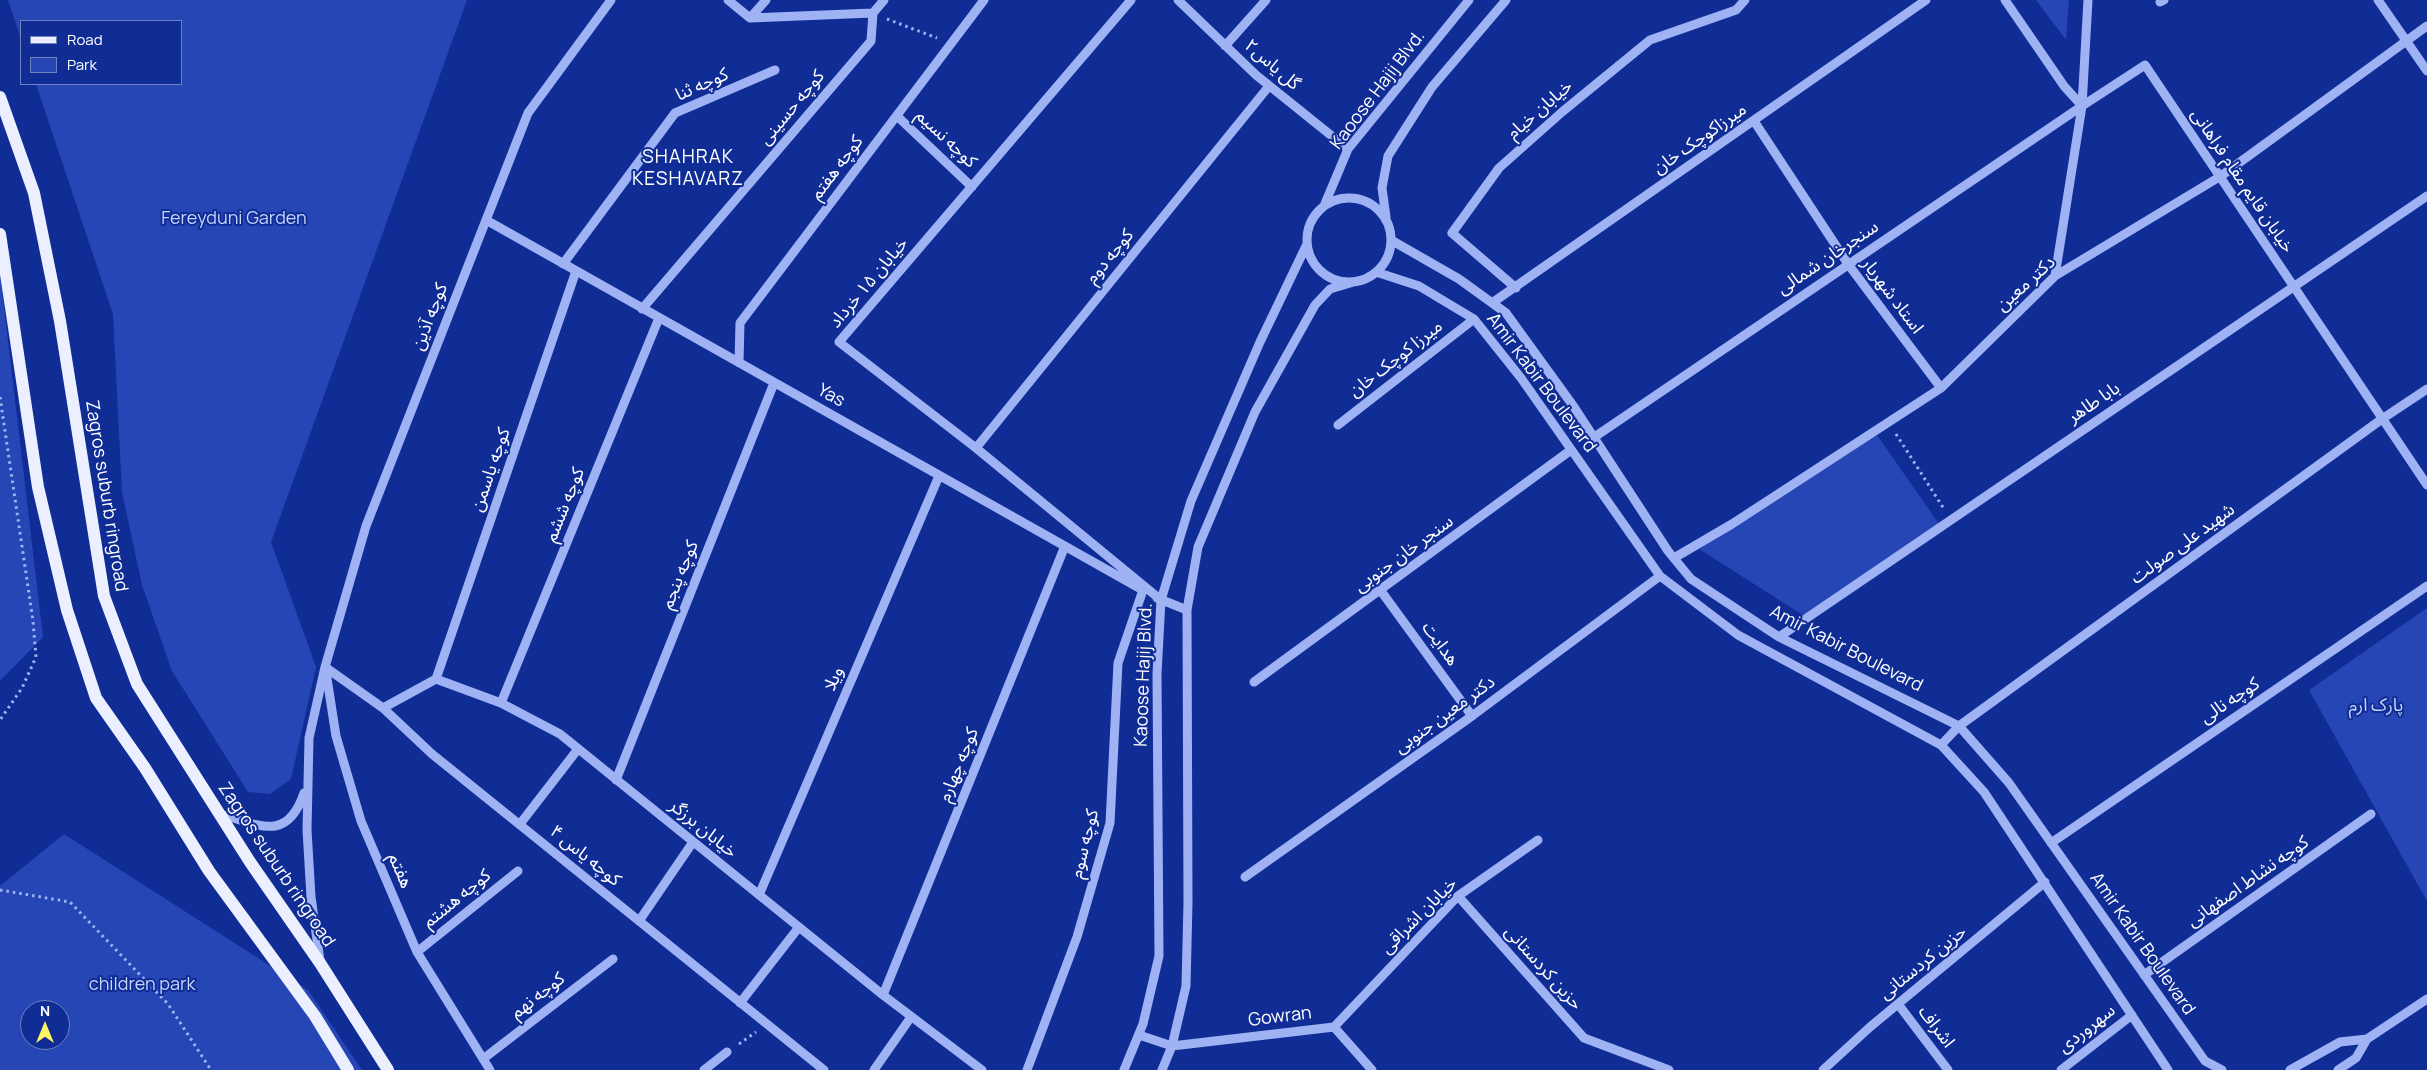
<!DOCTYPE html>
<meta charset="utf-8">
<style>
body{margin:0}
#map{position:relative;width:2427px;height:1070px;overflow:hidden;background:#102d96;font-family:Manrope,sans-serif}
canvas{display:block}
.legend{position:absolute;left:20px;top:20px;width:162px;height:65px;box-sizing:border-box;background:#102d96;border:1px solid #7081c0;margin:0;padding:6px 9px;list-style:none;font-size:15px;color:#fff}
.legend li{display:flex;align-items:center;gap:10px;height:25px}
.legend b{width:25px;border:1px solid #7081c0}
.north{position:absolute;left:20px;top:1000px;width:50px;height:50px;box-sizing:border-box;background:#102d96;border:1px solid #7081c0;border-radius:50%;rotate:0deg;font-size:14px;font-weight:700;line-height:20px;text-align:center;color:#fff}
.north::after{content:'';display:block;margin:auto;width:18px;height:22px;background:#fff562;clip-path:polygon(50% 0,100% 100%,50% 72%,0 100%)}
</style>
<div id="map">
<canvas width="2427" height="1070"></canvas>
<ul class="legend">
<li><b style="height:6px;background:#ecefff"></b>Road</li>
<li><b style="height:14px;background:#2646b6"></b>Park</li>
</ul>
<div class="north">N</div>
</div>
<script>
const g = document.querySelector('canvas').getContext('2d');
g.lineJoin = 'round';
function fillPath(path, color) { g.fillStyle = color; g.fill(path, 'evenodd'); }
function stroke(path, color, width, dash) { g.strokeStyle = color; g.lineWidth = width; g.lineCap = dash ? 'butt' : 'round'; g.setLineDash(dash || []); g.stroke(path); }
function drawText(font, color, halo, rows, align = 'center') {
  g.font = font + ' Manrope,"Noto Sans Arabic",sans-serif'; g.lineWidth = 4; g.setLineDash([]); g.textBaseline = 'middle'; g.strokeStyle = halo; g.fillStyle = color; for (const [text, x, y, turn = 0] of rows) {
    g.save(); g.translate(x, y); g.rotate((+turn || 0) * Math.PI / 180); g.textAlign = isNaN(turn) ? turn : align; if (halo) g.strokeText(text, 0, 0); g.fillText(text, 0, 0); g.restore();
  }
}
fillPath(new Path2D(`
 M8 0H467L271 542 316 667 291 779 270 794 248 792 172 671 142 585 122 492 113 314 36 84H181V21H21V39Z
 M2036 0H2069L2066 40Z
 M0 273 43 637 0 681Z
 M1877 435 1944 531 1809 619 1699 549Z
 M2427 608V901L2309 690Z
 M64 834 308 990 362 1070H0V886ZM30 1010H60V1040H30Z`), '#2646b6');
stroke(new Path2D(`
 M887 19 937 38
 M0 397 33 621 36 657 22 688 0 720
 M1896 434 1944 509
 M0 890 70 902 168 1004 211 1070
 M739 1044 756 1032`), '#9fb3f4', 3, [2.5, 4]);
stroke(new Path2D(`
 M728 0 750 18 873 13 884 0
 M1131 0 839 342 976 448 1161 600
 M1178 0 1256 75 1348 149
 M2005 0 2064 86 2082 106 2145 65 2427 485
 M2378 0 2427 71
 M2160 2 2164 0
 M750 18 766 0
 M1225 46 1266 0
 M897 116 972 187
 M1754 121 1848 264 1941 388
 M1307 240a42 42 0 1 1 84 0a42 42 0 1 1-84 0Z
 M1324 206 1348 149 1469 0
 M1386 217 1382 188 1388 156 1432 87 1506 0
 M486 220 1141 589
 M1391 240 1459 279 1506 313 1574 407 1668 551 1691 579 1779 637 1959 726 2009 783 2205 1061 2222 1070
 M563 264 675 113 775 70
 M1376 272 1419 286 1474 319 1521 378 1660 576 1738 635 1941 745 1984 792 2168 1070
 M2055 276 2082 106 2088 0
 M1516 288 1452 233 1499 168 1562 112 1650 40 1736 10 1745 0
 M1492 303 1926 0
 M642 309 871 41 873 13
 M739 363 740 323 984 0
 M1338 425 1474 319
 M1593 438 2082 106
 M976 448 1269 86
 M1674 558 1732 524 1941 388 2055 276 2221 176 2427 26
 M1381 591 1472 716
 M1157 598 1187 610
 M1779 637 2427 196
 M325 667 383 708 432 754 824 1070
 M326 672 336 736 361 821 417 952 490 1070
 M436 679 576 271
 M1254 682 1571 450
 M501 703 659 318
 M383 708 436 679 501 703 560 734 883 995 982 1070
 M1941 745 1959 726 2382 419 2427 389
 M616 780 774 383
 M220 814C259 825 287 843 304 793
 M520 824 578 749
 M2051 843 2427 586
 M1245 877 1472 716 1660 576
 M759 895 939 476
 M1458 896 1584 1038 1669 1070
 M639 921 693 842
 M417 952 518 871
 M320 961 311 897 307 830 309 738 325 667 366 526 528 113 611 0
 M2144 975 2371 814
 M883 995 1065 546
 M740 1003 799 927
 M1898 1004 1948 1070
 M1334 1027 1458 896 1538 840
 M1139 1035 1172 1046 1334 1027 1372 1070
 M483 1059 613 959
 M704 1070 727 1052
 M874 1070 911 1017
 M1027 1070 1077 937 1110 823 1118 663 1143 590
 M1124 1070 1143 1024 1159 956 1157 674 1161 600 1191 501 1260 342 1307 244
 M1162 1070 1172 1046 1186 986 1188 903 1187 610 1198 547 1255 412 1315 305 1330 289 1357 281
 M1823 1070 1870 1027 2045 882
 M2061 1070 2132 1015
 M2290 1070 2340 1042 2367 1039 2427 999
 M2338 1070 2356 1058 2367 1039`), '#9fb3f4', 9);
stroke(new Path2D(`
 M0 97 34 193 60 321 104 596 137 684 250 862 320 963 388 1070
 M0 234 38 487 67 610 96 698 145 768 209 871 315 1016 348 1070`), '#ecefff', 12);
drawText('18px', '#fff', '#102d96', [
 ["گل یاس۲",1272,65,41],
 ["کوچه ثنا",702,85,-24],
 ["Kaoose Hajij Blvd.",1378,90,-53],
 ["کوچه حسینی",792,108,-50],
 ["خیابان خیام",1540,110,-41],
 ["کوچه نسیم",946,139,43],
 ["میرزاکوچک خان",1700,139,-35],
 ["کوچه هفتم",837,168,-53],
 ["خیابان قایم مقام فراهانی",2242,181,56],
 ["کوچه دوم",1110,257,-51],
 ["سنجرخان شمالی",1828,258,-34],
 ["خیابان ۱۵ خرداد",869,283,-50],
 ["دکتر معین",2026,284,-42],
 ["استاد شهریار",1892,296,53],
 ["کوچه آذین",430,317,-69],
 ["میرزا کوچک خان",1396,359,-38],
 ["Amir Kabir Boulevard",1541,383,53],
 ["Yas",831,396,29],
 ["بابا طاهر",2094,403,-34],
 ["کوچه یاسمن",491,470,-71],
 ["Zagros suburb ringroad",106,496,81],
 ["کوچه ششم",565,505,-68],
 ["شهید علی صولت",2183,544,-36],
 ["سنجر خان جنوبی",1404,554,-36],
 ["کوچه پنجم",680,575,-68],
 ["هدایت",1440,644,54],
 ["Amir Kabir Boulevard",1846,649,27],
 ["Kaoose Hajij Blvd.",1144,675,-88],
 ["ویلا",834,679,-67],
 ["کوچه نالی",2230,701,-34],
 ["دکتر معین جنوبی",1445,715,-36],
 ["کوچه چهارم",959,765,-68],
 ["خیابان برزگر",703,829,39],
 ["کوچه سوم",1085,844,-76],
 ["کوچه یاس ۴",585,856,39],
 ["Zagros suburb ringroad",276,865,56],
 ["هفتم",400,871,67],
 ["کوچه نشاط اصفهانی",2248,882,-35],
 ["کوچه هشتم",457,899,-39],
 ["خیابان اشراقی",1419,916,-45],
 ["Amir Kabir Boulevard",2142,944,55],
 ["حزین کردستانی",1923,963,-39],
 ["حزین کردستانی",1543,968,48],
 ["کوچه نهم",538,996,-38],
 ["Gowran",1280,1017,-7],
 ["اشراف",1936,1027,53],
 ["سهروردی",2087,1029,-38]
]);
drawText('18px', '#c7d4fe', '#102d96', [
 ["Fereyduni Garden",234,219],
 ["پارک ارم",2376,706],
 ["children park",142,985]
]);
g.letterSpacing = '1px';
drawText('19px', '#fff', '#102d96', [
 ["SHAHRAK",688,158],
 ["KESHAVARZ",688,180]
]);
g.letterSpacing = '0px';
</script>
